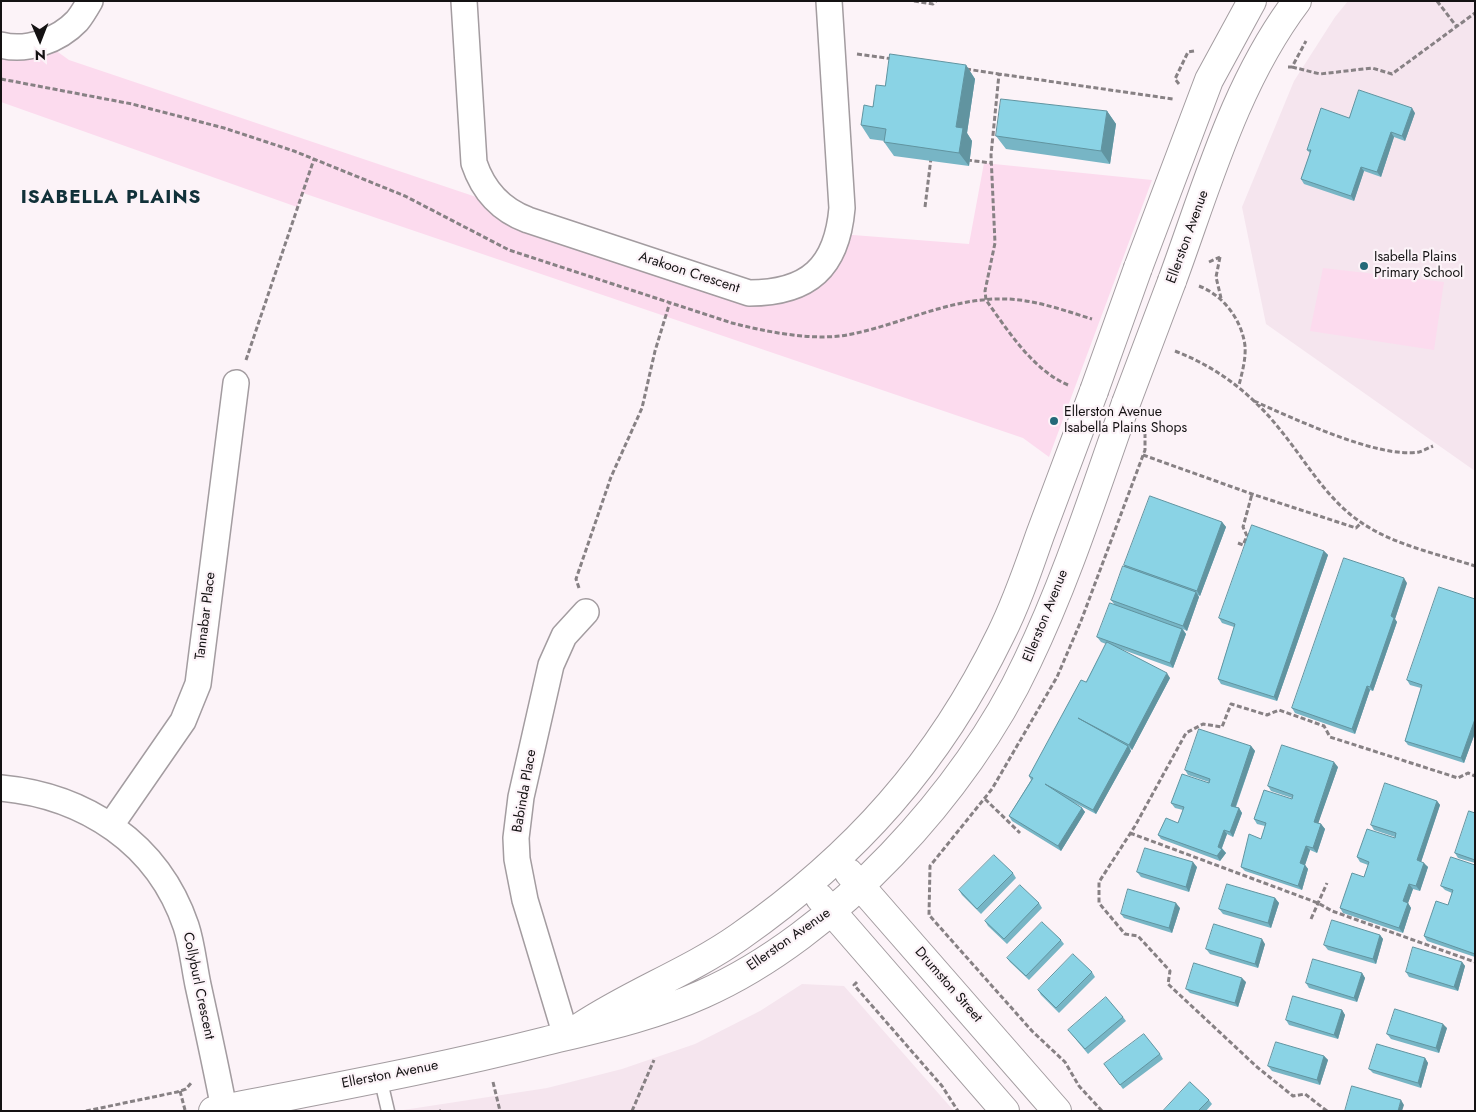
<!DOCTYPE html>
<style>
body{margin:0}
#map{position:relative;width:1476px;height:1112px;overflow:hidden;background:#fcf3f8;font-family:Jost,sans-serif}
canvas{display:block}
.frame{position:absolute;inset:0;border:2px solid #141213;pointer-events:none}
.north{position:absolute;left:15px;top:15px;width:50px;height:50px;-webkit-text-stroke:4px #fcf3f8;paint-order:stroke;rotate:179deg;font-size:14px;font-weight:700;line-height:20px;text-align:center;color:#141213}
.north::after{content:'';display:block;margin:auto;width:18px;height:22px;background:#141213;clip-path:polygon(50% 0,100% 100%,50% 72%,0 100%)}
</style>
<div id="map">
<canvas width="1476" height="1112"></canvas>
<div class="frame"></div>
<div class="north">N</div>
</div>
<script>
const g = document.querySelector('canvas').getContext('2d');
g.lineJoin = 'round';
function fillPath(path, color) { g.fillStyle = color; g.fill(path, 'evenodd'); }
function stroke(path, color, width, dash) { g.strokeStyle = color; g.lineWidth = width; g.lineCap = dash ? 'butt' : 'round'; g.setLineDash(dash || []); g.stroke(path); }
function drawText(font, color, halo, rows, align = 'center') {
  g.font = font + ' Jost,sans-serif'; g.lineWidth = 4.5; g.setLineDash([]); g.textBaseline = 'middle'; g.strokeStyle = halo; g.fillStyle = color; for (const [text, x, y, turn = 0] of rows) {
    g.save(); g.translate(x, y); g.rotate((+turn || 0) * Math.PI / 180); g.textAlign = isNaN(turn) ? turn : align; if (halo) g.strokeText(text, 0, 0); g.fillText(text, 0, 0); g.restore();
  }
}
fillPath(new Path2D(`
 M1348 1H1475V471L1266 324 1242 207 1294 81 1335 17Z
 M802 984 844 986 954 1111H397L547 1088 622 1069 695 1044 760 1011Z`), '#f5e5ee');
fillPath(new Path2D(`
 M44 42 69 60 503 206 737 289 800 284 840 234 969 244 984 163 1152 180 1049 457 1023 438 303 193 297 207 1 102V43Z
 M1323 268 1444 282 1434 350 1310 331Z`), '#fcdbee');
const lane = new Path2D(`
 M380 1077 388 1111`);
const street = new Path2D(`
 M464 1 474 163C483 190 501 210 528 220L749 293C809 293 837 267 842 208L829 1
 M1 45C27 52 59 40 77 21 82 15 86 8 90 1
 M1 788C85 796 158 843 186 926 192 944 194 966 198 985 207 1026 216 1067 224 1109
 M111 825 183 721 198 684 236 383
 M566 1036 525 900 517 859 516 838 521 797 551 665 564 636 586 612`);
const secondary = new Path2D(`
 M1138 268 1209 80 1252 1
 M1172 281C1207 186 1235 83 1297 1
 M849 873 1057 1111
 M820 898 1005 1111
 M580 1027C631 993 689 972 739 937 855 856 939 762 1001 634 1017 602 1028 569 1040 535 1058 487 1076 439 1094 391
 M213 1111C324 1089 436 1069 546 1041 600 1028 652 1017 703 994 834 936 967 791 1027 662 1067 579 1095 490 1126 403`);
stroke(lane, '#a39ca0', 15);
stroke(street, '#a39ca0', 28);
stroke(secondary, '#a39ca0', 30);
stroke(new Path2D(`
 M914 1 933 4 936 1
 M1437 1 1457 27
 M857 54 893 59
 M1288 67H1292L1306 41
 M1292 67 1320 74 1372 68 1392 74 1475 13
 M966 69 999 74
 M1 79 132 104 224 128 294 151 405 196 509 250 732 323C767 332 816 342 852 334 905 323 952 297 1007 299 1036 300 1066 311 1092 319
 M1179 84 1175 79 1188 52 1194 51
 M967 160 991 163
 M925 207 931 158
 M1220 257 1216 277 1221 298
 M1209 262 1220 257
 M1199 286C1223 295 1242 320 1245 346 1246 359 1242 373 1239 385
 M1175 351C1219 368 1253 395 1282 432 1307 463 1328 501 1362 523 1394 545 1438 554 1475 566
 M246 360 314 159
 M1068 385C1033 370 1008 331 986 300L985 291 995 243 991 155 999 74 1173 99
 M1254 401C1293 418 1378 459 1419 452 1423 451 1428 448 1433 446
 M1143 455 1252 494 1356 528 1361 523
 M1238 543 1243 545 1247 536 1243 527 1252 494
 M579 588 576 579 611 477 642 408 655 351 670 302
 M985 799 1020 833
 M1130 833 1318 903 1332 911 1475 962
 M1311 919 1327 883
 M857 982 854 985 942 1086 958 1111
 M493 1082 500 1111
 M180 1091 185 1110
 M439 1110 440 1111
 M86 1111 177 1092 186 1089 192 1082
 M632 1111 654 1060
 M1102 1111 1079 1086 1065 1062 1032 1031 929 915 930 866 992 789 1057 677 1081 621 1145 450V434
 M1327 1111 1305 1094 1293 1096 1257 1067 1168 984 1170 971 1138 936 1125 934 1099 903V882L1135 826 1186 733 1203 724 1222 727 1231 704 1267 715 1279 710 1324 726 1330 737 1458 778 1468 773 1475 776`), '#878184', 3, [5, 2.5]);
stroke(lane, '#fff', 12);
stroke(street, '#fff', 25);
stroke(secondary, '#fff', 28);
const secondaryBridge = new Path2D(`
 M1094 391 1138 268
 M1126 403 1172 281`);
stroke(secondaryBridge, '#a39ca0', 30, []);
stroke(secondaryBridge, '#fff', 28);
fillPath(new Path2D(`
 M966 65 975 79 967 133 972 141 969 166 894 156 884 142 885 141 870 139 861 125 885 86Z
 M1107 111 1116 124 1110 164 1006 149 996 136Z
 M1415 113 1405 141 1394 137 1381 177 1364 171 1354 201 1304 184 1301 179 1310 153 1307 150 1349 118Z
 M1222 522 1226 527 1200 596 1198 595 1199 597 1187 631 1183 629 1186 634 1173 668 1118 648 1170 678 1132 750 1130 748 1131 751 1096 814 1071 801 1082 808 1085 812 1061 851 1012 821 1009 816 1031 780 1029 776 1086 682 1106 644 1101 642 1097 637 1114 604 1111 600 1125 567 1124 565Z
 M1324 551 1328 555 1277 701 1221 684 1218 679 1234 627 1222 623 1219 618Z
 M1407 583 1395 619 1397 622 1373 691 1370 690 1355 734 1295 713 1292 708Z
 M1475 599V733L1464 763 1408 745 1405 741 1421 688 1410 685 1407 680Z
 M1251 746 1255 751 1236 807 1239 808 1242 813 1233 837 1227 834 1222 848 1226 853 1220 861 1161 839 1158 835 1178 823 1183 810 1175 808 1171 803 1209 782 1188 775 1185 770Z
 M1338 767 1318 823 1321 824 1325 829 1317 853 1310 850 1305 865 1308 869 1302 890 1245 871 1241 867 1261 839 1265 826 1257 824 1254 819 1292 799V798L1271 791 1268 786Z
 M1437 801 1440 805 1421 862 1428 867 1420 891 1413 889 1408 903 1411 908 1403 933 1343 913 1340 908 1364 877 1368 865 1360 862 1357 857 1395 838V837L1374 830 1371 825Z
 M1475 813V863L1458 858 1455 853Z
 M1475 865V957L1427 941 1424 936 1448 905 1452 893 1445 890 1441 886Z
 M1197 867 1189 892 1141 877 1137 872Z
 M1013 873 1016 878 981 914 962 895 959 890Z
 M1275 898 1279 903 1271 928 1223 914 1219 909Z
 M1039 903 1042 908 1007 944 988 926 985 921Z
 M1180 908 1172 933 1124 918 1121 914Z
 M1380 935 1383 939 1376 964 1328 950 1324 945Z
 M1061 940 1064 944 1029 980 1010 962 1007 958Z
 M1265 944 1258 968 1210 954 1206 949Z
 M1462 962 1465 966 1458 991 1409 977 1406 972Z
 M1092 972 1095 977 1059 1013 1041 995 1038 990Z
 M1362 973 1365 978 1357 1002 1309 988 1306 983Z
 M1246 982 1238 1007 1190 993 1186 989Z
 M1342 1010 1345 1015 1338 1039 1289 1025 1286 1020Z
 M1123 1017 1126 1021 1088 1054 1068 1030Z
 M1447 1028 1439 1053 1391 1039 1387 1034Z
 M1160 1054 1163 1059 1123 1089 1104 1064Z
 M1324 1056 1328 1060 1320 1085 1272 1071 1268 1066Z
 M1425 1058 1428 1063 1421 1088 1373 1073 1369 1069Z
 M1209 1100 1212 1104 1206 1111H1163Z`), '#77b5c5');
fillPath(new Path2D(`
 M966 65 975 79 967 133 972 141 969 166 959 153 956 127Z
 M1412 108 1415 113 1405 141 1402 136Z
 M1107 111 1116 124 1110 164 1101 151Z
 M1391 132 1394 137 1381 177 1377 172Z
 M1361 167 1364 171 1354 201 1351 196Z
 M1222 522 1226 527 1200 596 1197 591Z
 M1324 551 1328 555 1277 701 1274 697Z
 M1404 578 1407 583 1395 619 1397 622 1373 691 1370 687 1391 616Z
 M1196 592 1199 597 1187 631 1183 626Z
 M1182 629 1186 634 1173 668 1170 663Z
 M1167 673 1170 678 1132 750 1129 745Z
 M1367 686 1370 690 1355 734 1352 729Z
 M1475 719V733L1464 763 1461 758Z
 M1128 746 1131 751 1096 814 1093 810Z
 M1251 746 1255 751 1234 811 1231 806Z
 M1334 762 1338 767 1317 827 1314 822Z
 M1437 801 1440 805 1420 865 1417 860Z
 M1082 808 1085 812 1061 851 1058 846Z
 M1239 808 1242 813 1233 837 1230 832Z
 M1321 824 1325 829 1317 853 1313 848Z
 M1224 830 1227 834 1221 850 1222 849 1226 853 1220 861 1217 856 1218 847Z
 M1306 846 1310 850 1304 868 1300 863Z
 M1193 862 1197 867 1189 892 1186 887Z
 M1424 863 1428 867 1420 891 1416 886Z
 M1305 865 1308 869 1302 890 1298 886Z
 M1409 884 1413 889 1407 906 1403 901Z
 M1275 898 1279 903 1271 928 1268 923Z
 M1176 903 1180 908 1172 933 1169 928Z
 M1408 903 1411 908 1403 933 1399 928Z
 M1380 935 1383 939 1376 964 1373 959Z
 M1262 939 1265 944 1258 968 1255 964Z
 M1462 962 1465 966 1458 991 1454 987Z
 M1362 973 1365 978 1357 1002 1354 998Z
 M1242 978 1246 982 1238 1007 1235 1003Z
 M1342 1010 1345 1015 1338 1039 1334 1035Z
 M1443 1024 1447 1028 1439 1053 1436 1048Z
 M1324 1056 1328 1060 1320 1085 1317 1080Z
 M1425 1058 1428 1063 1421 1088 1418 1083Z
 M1401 1100 1404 1105 1402 1111H1398Z`), '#6194a0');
const building = new Path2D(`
 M890 54 966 65 956 127 963 128 959 153 884 142 886 129 861 125 864 105 873 107 876 85 885 86Z
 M1359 90 1412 108 1402 136 1391 132 1377 172 1361 167 1351 196 1301 179 1311 150H1307L1321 108 1349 118Z
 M1001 99 1107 111 1101 151 996 136Z
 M1150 496 1222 522 1197 591 1124 565Z
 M1252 525 1324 551 1274 697 1218 679 1235 624 1219 618Z
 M1344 558 1404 578 1391 616 1394 618 1370 687 1367 686 1352 729 1292 708Z
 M1123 566 1196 592 1183 626 1111 600Z
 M1439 587 1475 599V719L1461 758 1405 741 1422 685 1407 680Z
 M1110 603 1182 629 1170 663 1097 637Z
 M1107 642 1167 673 1129 745 1078 718 1128 746 1093 810 1045 784 1082 808 1058 846 1009 816 1033 778 1029 776 1081 680 1086 682Z
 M1199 729 1251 746 1231 806 1239 808 1230 832 1224 830 1218 847 1222 849 1217 856 1158 835 1166 818 1178 823 1184 807 1171 803 1182 774 1209 783 1210 779 1185 770Z
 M1282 745 1334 762 1314 822 1321 824 1313 848 1306 846 1300 863 1305 865 1298 886 1241 867 1249 834 1261 839 1266 823 1254 819 1264 790 1292 799 1293 795 1268 786Z
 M1385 783 1437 801 1417 860 1424 863 1416 886 1409 884 1403 901 1408 903 1399 928 1340 908 1352 873 1364 877 1369 862 1357 857 1367 829 1395 838 1396 833 1371 825Z
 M1469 811 1475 813V860L1455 853Z
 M1145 848 1193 862 1186 887 1137 872Z
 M994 855 1013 873 977 909 959 890Z
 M1451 857 1475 865V954L1424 936 1436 901 1448 905 1453 890 1441 886Z
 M1227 884 1275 898 1268 923 1219 909Z
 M1020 885 1039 903 1004 939 985 921Z
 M1128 889 1176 903 1169 928 1121 914Z
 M1332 920 1380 935 1373 959 1324 945Z
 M1042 922 1061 940 1026 976 1007 958Z
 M1214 924 1262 939 1255 964 1206 949Z
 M1413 947 1462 962 1454 987 1406 972Z
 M1073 954 1092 972 1056 1008 1038 990Z
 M1313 959 1362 973 1354 998 1306 983Z
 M1194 963 1242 978 1235 1003 1186 989Z
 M1293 996 1342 1010 1334 1035 1286 1020Z
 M1106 997 1123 1017 1085 1049 1068 1030Z
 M1395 1009 1443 1024 1436 1048 1387 1034Z
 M1144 1034 1160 1054 1120 1085 1104 1064Z
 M1276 1042 1324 1056 1317 1080 1268 1066Z
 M1377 1044 1425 1058 1418 1083 1369 1069Z
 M1190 1082 1209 1100 1198 1111H1163Z
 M1352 1086 1401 1100 1398 1111H1345Z`);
fillPath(building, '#8ad3e5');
stroke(building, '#6194a0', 1);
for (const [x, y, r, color] of [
 [1364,266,5,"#236978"],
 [1054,421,5,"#236978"]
]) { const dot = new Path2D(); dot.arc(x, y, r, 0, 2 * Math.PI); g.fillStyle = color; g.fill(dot); stroke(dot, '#fcf3f8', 2); }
drawText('14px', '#141213', '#fcf3f8', [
 ["Ellerston Avenue",1188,237,-70],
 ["Arakoon Crescent",689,273,18],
 ["Tannabar Place",206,616,-83],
 ["Ellerston Avenue",1046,616,-68],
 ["Babinda Place",525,791,-80],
 ["Ellerston Avenue",789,940,-35],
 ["Drumston Street",948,985,49],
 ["Collyburl Crescent",198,986,78],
 ["Ellerston Avenue",390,1075,-11]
]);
drawText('14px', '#141213', '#fcf3f8', [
 ["Isabella Plains",1374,258],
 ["Primary School",1374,274],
 ["Ellerston Avenue",1064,413],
 ["Isabella Plains Shops",1064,429]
], 'left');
g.letterSpacing = '1px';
drawText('bold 19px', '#113139', '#fcf3f8', [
 ["ISABELLA PLAINS",111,198]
]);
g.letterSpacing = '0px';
</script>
